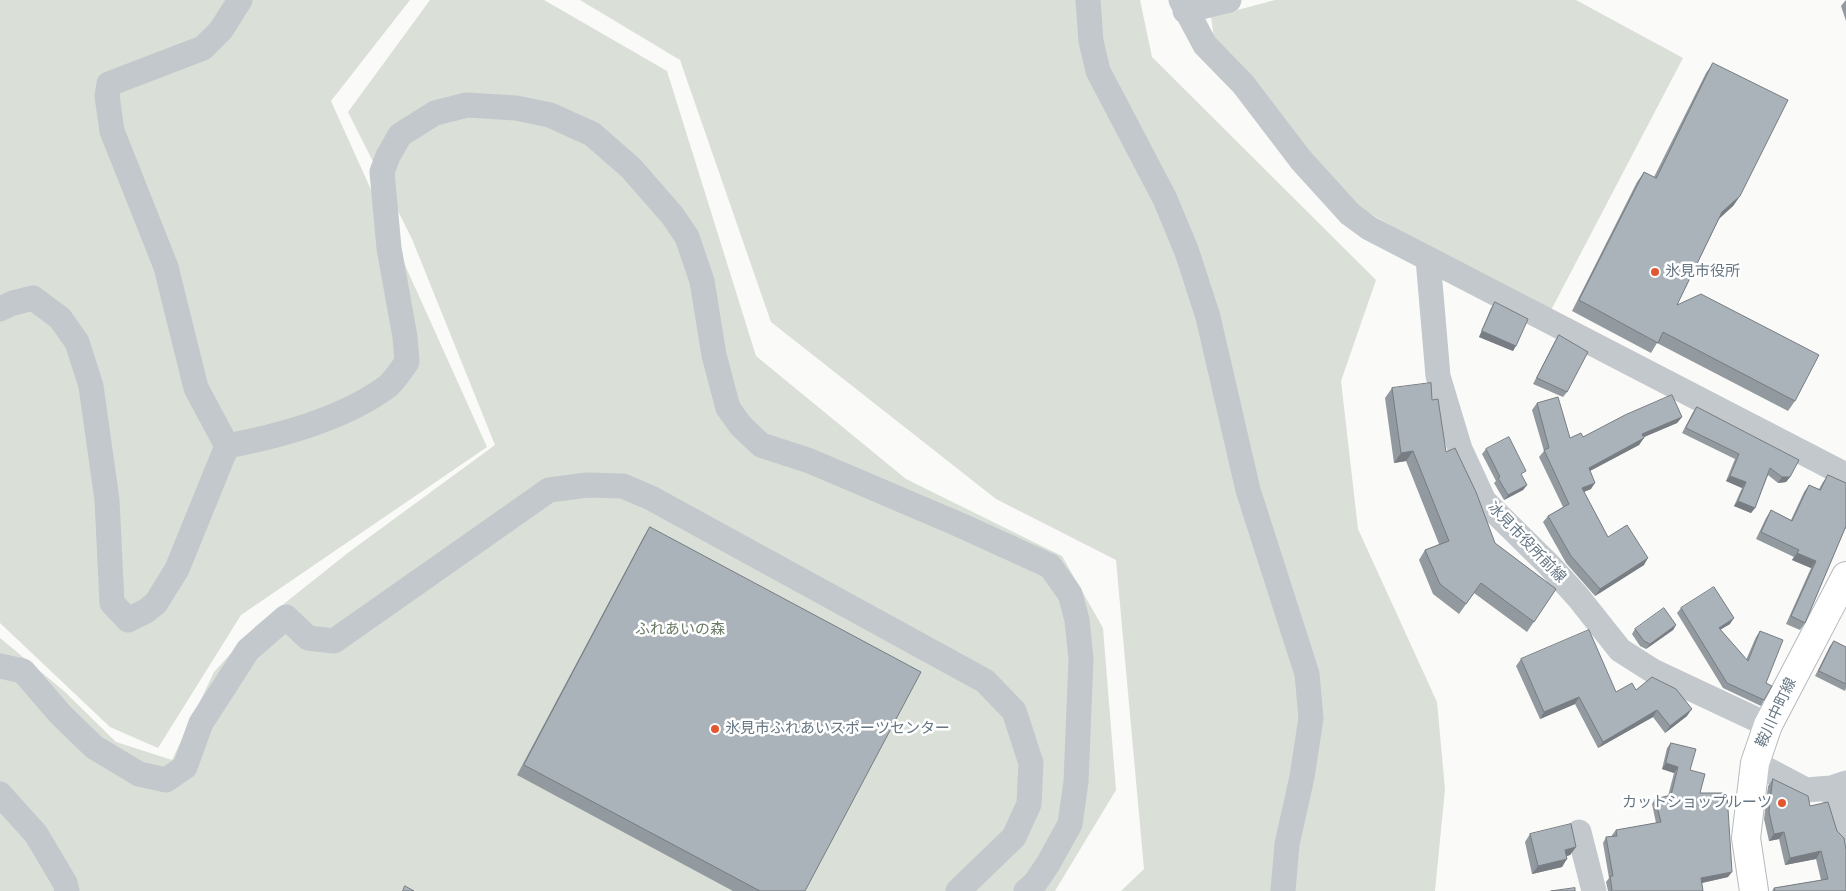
<!DOCTYPE html>
<meta charset="utf-8">
<style>
body{margin:0}
canvas{display:block;background:#fafaf8}
</style>
<canvas width="1846" height="891"></canvas>
<script>
const g = document.querySelector('canvas').getContext('2d');
g.lineJoin = 'round';
function fillPath(path, color) { g.fillStyle = color; g.fill(path, 'evenodd'); }
function stroke(path, color, width, dash) { g.strokeStyle = color; g.lineWidth = width; g.lineCap = dash ? 'butt' : 'round'; g.setLineDash(dash || []); g.stroke(path); }
function drawText(font, color, halo, rows, align = 'center') {
  g.font = font + ' "Nunito Sans","Noto Sans JP",sans-serif'; g.lineWidth = 5; g.setLineDash([]); g.textBaseline = 'middle'; g.strokeStyle = halo; g.fillStyle = color; for (const [text, x, y, turn = 0] of rows) {
    g.save(); g.translate(x, y); g.rotate((+turn || 0) * Math.PI / 180); g.textAlign = isNaN(turn) ? turn : align; if (halo) g.strokeText(text, 0, 0); g.fillText(text, 0, 0); g.restore();
  }
}
fillPath(new Path2D(`
 M0 0H410L331 101 487 447 241 615 158 748 110 727 0 623Z
 M430 0H544L667 71 756 356 906 479 1062 556 1103 628 1116 790 1055 891H0V638L64 691 116 742 172 760 214 672 256 626 349 552 495 445 412 239 348 112Z
 M580 0H1140L1152 57 1376 280 1341 381 1358 529 1437 702 1445 789 1435 891H1121L1144 869 1116 560 996 499 771 322 680 60Z
 M1275 0H1576L1683 58 1549 314 1360 208 1324 177 1214 38 1211 17Z`), '#dadfd7');
const major = new Path2D(`
 M1754 891 1746 838 1755 763 1768 725 1846 576`);
stroke(major, '#b5babe', 30);
stroke(new Path2D(`
 M1088 0 1091 41 1098 71 1165 199 1187 252 1208 317 1248 490 1307 674 1311 718 1302 777 1287 844 1283 891
 M1181 0 1205 45 1243 84 1301 160 1350 214 1369 228 1846 475
 M1185 11 1229 0
 M1428 259 1438 376 1460 449 1484 501 1549 565 1578 597 1620 650 1653 671 1768 725
 M0 309 13 303 33 298 60 318 77 342 91 386 107 500 112 603 128 620 146 611 156 603 177 569 227 446 196 388 166 267 112 131 107 96 109 84 203 48 221 30 240 0
 M227 446C280 436 344 419 388 386 395 380 401 370 407 362L405 337 389 248 382 172 388 156 400 135 435 113 467 105 516 108 550 115 592 134 631 168 672 215 687 237 702 281 714 355 728 408 741 426 761 445 810 461 960 525 1050 566 1070 594 1077 620 1081 659 1076 782 1070 824 1048 864 1035 883 1026 891
 M0 666 23 671 60 714 94 747 139 774 166 780 185 767 201 723 248 650 286 617 308 638 334 641 549 490 587 485 623 486 651 498 985 681 1014 711 1031 763 1029 804 1014 837 958 891
 M1755 763 1806 790 1831 788 1846 783
 M1831 788 1846 834
 M0 794 36 834 65 883 67 891
 M1579 832 1594 891`), '#c3c8cc', 25);
stroke(major, '#fff', 28);
fillPath(new Path2D(`
 M1846 0V21L1841 6 1845 1Z
 M1713 63 1740 196 1733 206 1719 219 1677 305 1795 401 1788 411 1657 343 1651 353 1572 311 1637 182 1644 172 1654 177 1706 73Z
 M1495 302 1513 351 1479 337 1491 308Z
 M1559 335 1567 392 1563 397 1533 384 1555 341Z
 M1392 388 1432 400 1446 452 1495 543 1556 589 1527 632 1474 593 1459 614 1433 594 1419 560 1425 550 1439 544 1406 461 1394 463 1385 398Z
 M1537 403 1570 438 1583 437 1682 417 1677 423 1644 437 1639 445 1590 471 1591 489 1584 492 1608 537 1644 565 1595 596 1566 563 1543 522 1548 516 1563 507 1539 457 1544 451 1532 410Z
 M1697 407 1790 477 1786 482 1778 483 1768 475 1755 508 1751 513 1734 506 1742 488 1726 481 1735 459 1682 433 1693 412Z
 M1486 449 1522 477 1527 485 1523 490 1504 500 1494 483 1496 481 1482 454Z
 M1828 475 1846 483V528L1844 531 1805 623 1800 630 1786 624 1811 568 1792 560 1794 557 1756 539 1766 518 1771 510 1791 520 1804 492 1809 485 1819 489 1823 482Z
 M650 527 805 891H733L517 775 643 538Z
 M1681 608 1730 624 1720 629 1746 660 1756 637 1760 631 1766 683 1764 700 1761 706 1723 688 1677 613Z
 M1676 625 1673 630 1646 649 1640 646 1632 634 1635 629Z
 M1834 641 1846 647V688L1845 691 1815 676 1830 646Z
 M1521 659 1616 692 1636 690 1687 716 1665 733 1653 717 1598 748 1575 704 1540 719 1516 666Z
 M1671 743 1690 770 1700 793 1728 877 1702 883 1703 891H1608L1606 882 1609 878 1603 843 1606 837 1612 836V835L1616 830 1656 823 1652 804 1655 799 1668 796 1674 773 1662 769 1667 748Z
 M1773 779 1810 806 1846 891H1772L1774 888 1821 880 1816 859 1785 865 1779 839 1769 841 1764 819 1768 786Z
 M1530 834 1576 847 1570 855 1567 856 1562 867 1532 874 1525 842Z`), '#929a9f');
fillPath(new Path2D(`
 M1740 196 1733 206 1715 222 1722 212Z
 M1482 331 1516 346 1513 351 1479 337Z
 M1682 417 1677 423 1637 440 1642 434Z
 M1644 438 1639 445 1584 474 1589 468Z
 M1413 451 1406 461 1394 463 1401 453Z
 M1730 476 1746 482 1742 488 1726 481Z
 M1782 477H1790L1786 482 1778 483Z
 M1595 483 1591 489 1578 494 1582 488Z
 M1527 485 1523 490 1504 500 1508 495Z
 M1738 501 1755 508 1751 513 1734 506Z
 M1797 553 1816 561 1811 568 1792 560Z
 M1648 558 1644 565 1595 596 1600 589Z
 M1734 618 1730 624 1715 633 1719 628Z
 M1676 625 1673 630 1646 649 1650 644Z
 M1579 697 1575 704 1540 719 1544 712Z
 M1692 709 1687 716 1665 733 1670 726Z
 M1657 710 1653 717 1598 748 1603 742Z
 M1666 763 1678 767 1674 773 1662 769Z
 M1784 832 1779 839 1769 841 1774 834Z
 M1576 847 1570 855 1560 858 1565 850Z
 M1821 851 1816 859 1785 865 1790 858Z
 M1567 859 1562 867 1532 874 1538 866Z
 M1732 872 1728 877 1697 884 1701 878Z`), '#777d82');
const building = new Path2D(`
 M1713 63 1788 100 1740 196 1722 212 1677 305 1701 294 1819 355 1795 401 1663 332 1658 343 1579 300 1644 172 1656 178Z
 M1495 302 1528 319 1516 346 1482 331Z
 M1559 335 1588 352 1567 392 1537 378Z
 M1431 383 1432 400 1438 399 1446 452 1455 448 1476 492 1495 543 1556 589 1534 622 1481 583 1466 604 1440 584 1425 550 1449 541 1413 451 1401 453 1392 388Z
 M1672 395 1682 417 1642 434 1644 438 1589 468 1595 483 1582 488 1608 537 1627 525 1648 558 1600 589 1571 556 1548 516 1569 504 1544 450 1549 448 1537 403 1558 397 1570 438 1581 433 1583 437 1625 415Z
 M1697 407 1799 460 1790 477H1782L1770 468 1755 508 1738 501 1746 482 1730 476 1739 454 1686 428Z
 M1509 437 1526 471 1521 474 1527 485 1508 495 1498 478 1500 477 1486 449Z
 M1828 475 1846 483V526L1805 623 1791 616 1816 561 1797 553 1799 550 1761 532 1771 510 1792 521 1809 485 1820 490Z
 M650 527 921 672 805 891H760L524 765Z
 M1714 587 1734 618 1719 628 1748 661 1760 631 1783 640 1766 683 1772 686 1764 700 1727 683 1681 608Z
 M1664 608 1676 625 1650 644 1644 641 1635 629Z
 M1589 630 1616 692 1632 683 1636 690 1652 677 1676 689 1692 709 1670 726 1657 710 1603 742 1579 697 1544 712 1521 659Z
 M1834 641 1846 647V684L1819 671Z
 M1671 743 1696 749 1690 770 1705 774 1700 793H1727L1732 872 1701 878 1703 891H1611L1612 889 1610 876H1613L1606 837 1617 836 1616 830 1661 822 1655 799 1671 795 1678 767 1666 763Z
 M1773 779 1808 796 1810 806 1828 802 1837 831 1844 838 1846 850V891H1775L1774 888 1828 879 1821 851 1790 858 1784 832 1774 834 1769 812Z
 M1571 824 1576 847 1565 850 1567 859 1538 866 1530 834Z
 M405 886 414 891H403Z
 M1575 888V891H1551Z`);
fillPath(building, '#aab3b9');
stroke(building, '#777d82', 1);
for (const [x, y, r, color] of [
 [1655,272,5,"#e4572e"],
 [715,729,5,"#e4572e"],
 [1782,803,5,"#e4572e"]
]) { const dot = new Path2D(); dot.arc(x, y, r, 0, 2 * Math.PI); g.fillStyle = color; g.fill(dot); stroke(dot, '#fff', 2); }
drawText('15px', '#657683', '#fff', [
 ["氷見市役所",1665,272],
 ["氷見市ふれあいスポーツセンター",725,729],
 ["カットショップルーツ",1772,803,"right"]
], 'left');
drawText('15px', '#657683', '#fff', [
 ["冰見市役所前線",1526,543,46],
 ["鞍川中町線",1777,713,-65]
]);
drawText('15px', '#687a64', '#fff', [
 ["ふれあいの森",680,630]
]);
</script>
